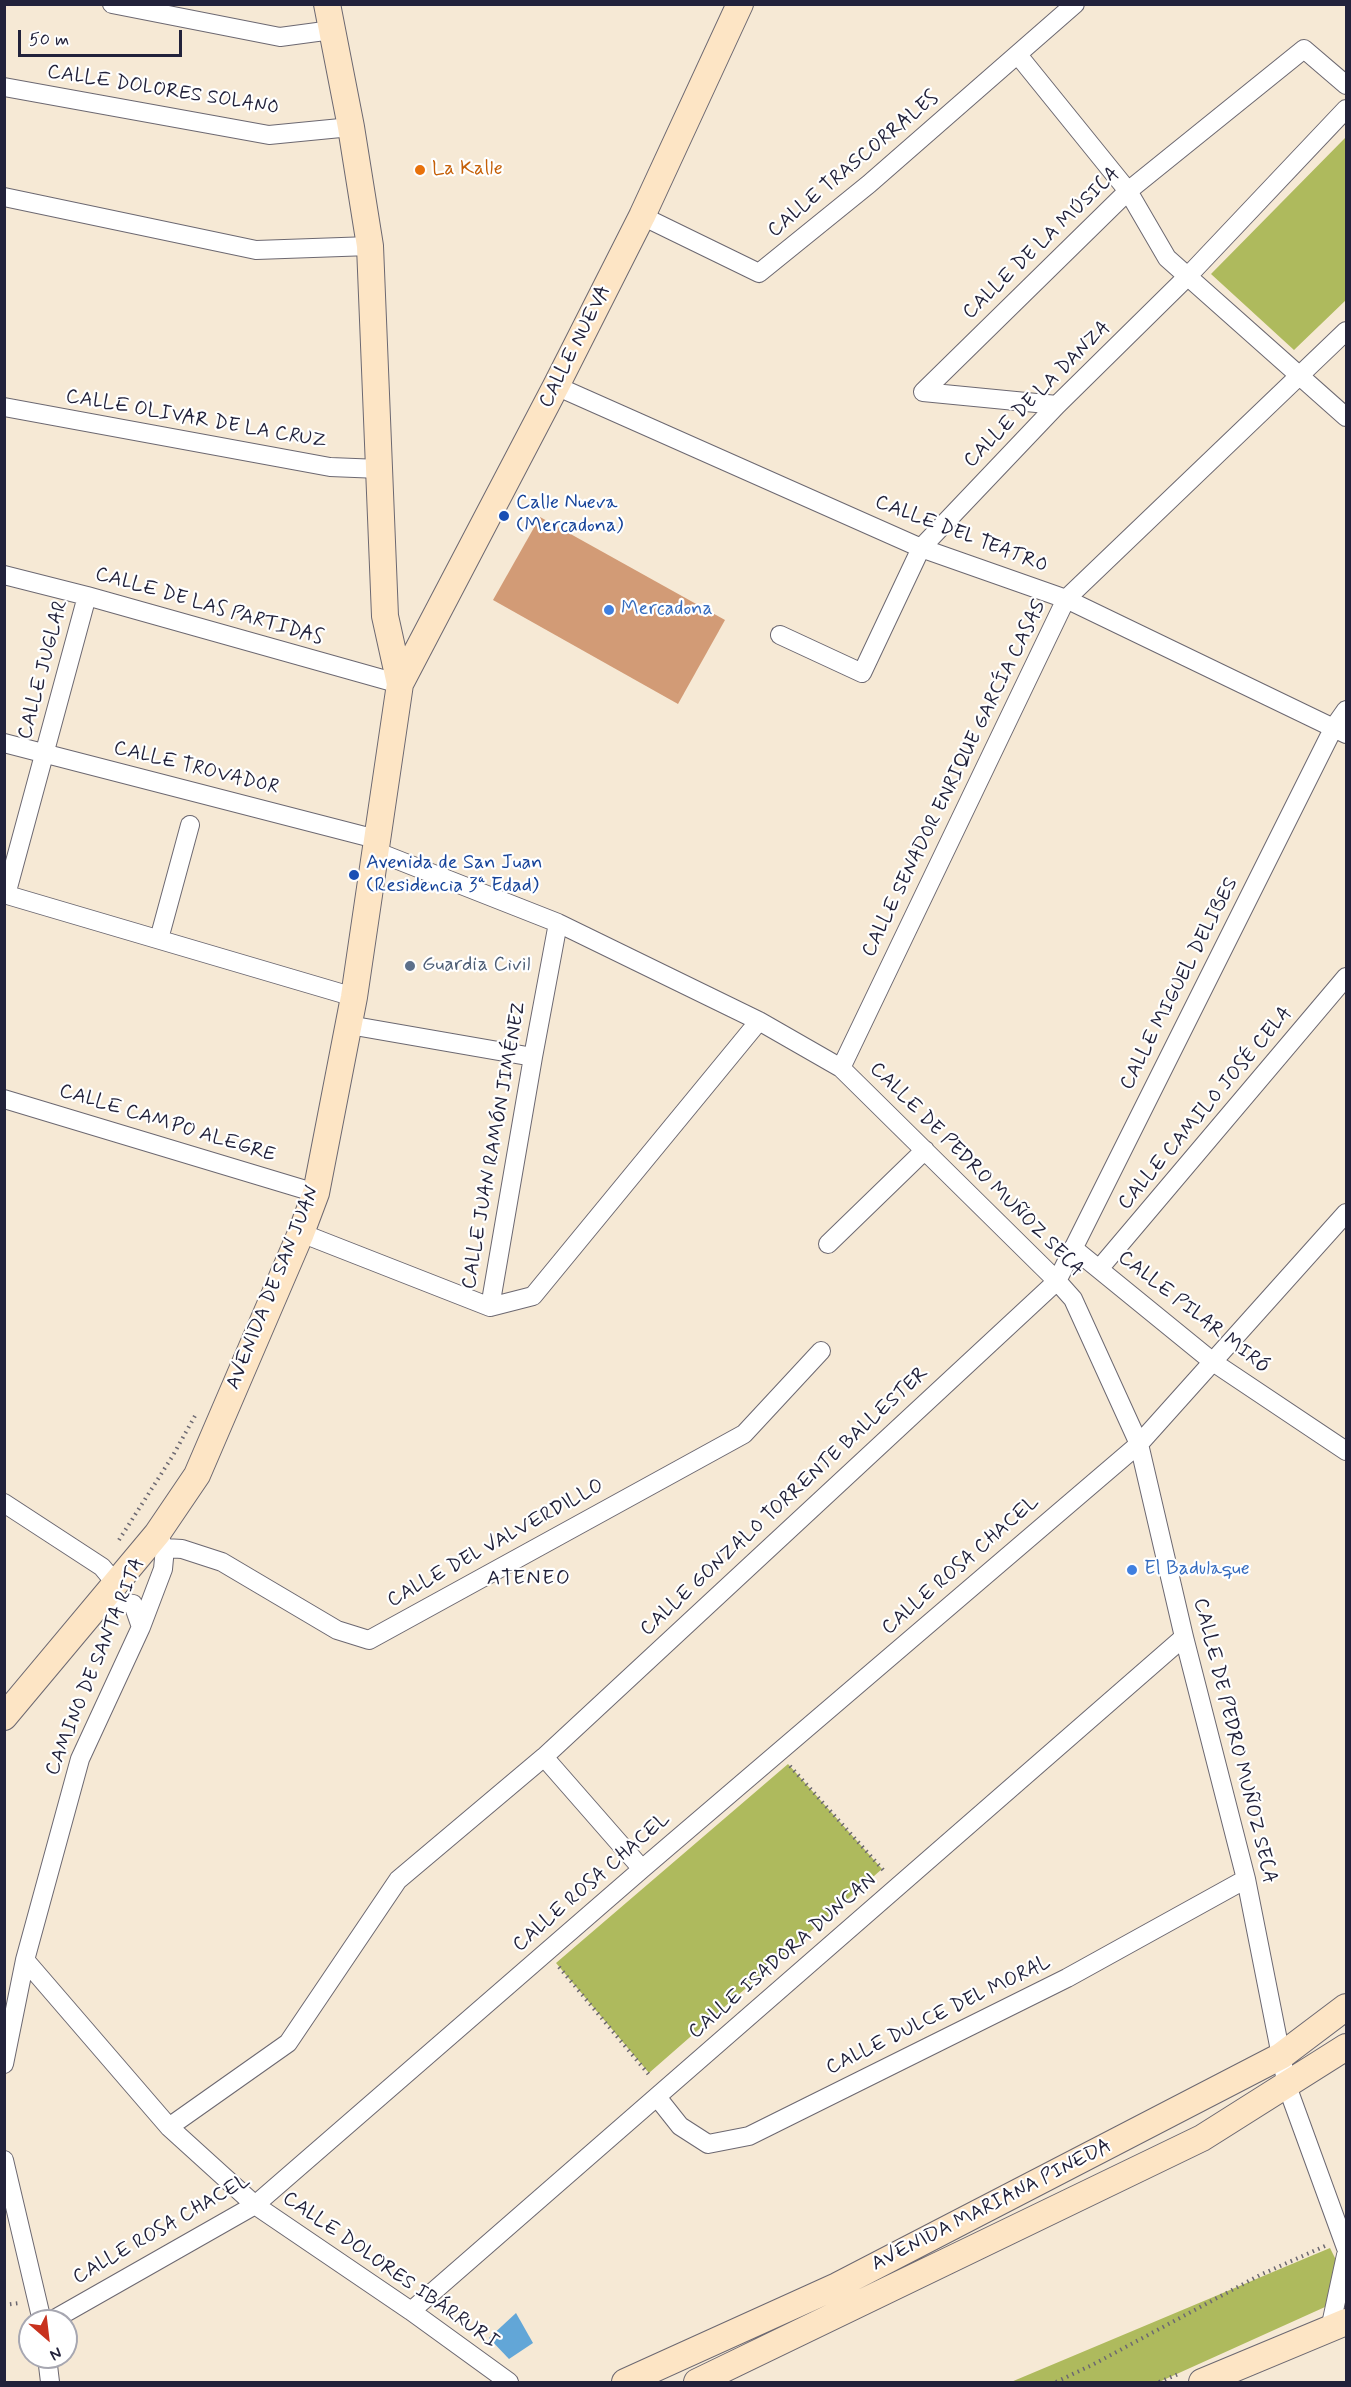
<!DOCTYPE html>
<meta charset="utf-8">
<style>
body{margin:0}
#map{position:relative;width:1351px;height:2387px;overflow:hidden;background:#f6e9d5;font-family:Mynerve,sans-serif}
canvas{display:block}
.frame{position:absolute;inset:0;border:6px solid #22223b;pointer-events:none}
.north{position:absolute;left:18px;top:2309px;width:60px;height:60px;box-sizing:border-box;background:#fff;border:2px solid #a7a7b1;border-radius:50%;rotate:152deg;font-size:16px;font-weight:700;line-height:24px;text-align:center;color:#22223b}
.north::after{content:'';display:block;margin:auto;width:21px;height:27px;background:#c8321e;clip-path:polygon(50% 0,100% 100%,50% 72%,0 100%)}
.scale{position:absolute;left:18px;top:30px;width:164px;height:27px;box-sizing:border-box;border:3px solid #22223b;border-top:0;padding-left:8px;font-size:18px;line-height:21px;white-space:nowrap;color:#22223b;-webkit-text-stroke:4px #fff;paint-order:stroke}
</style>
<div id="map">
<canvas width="1351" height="2387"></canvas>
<div class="frame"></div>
<div class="north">N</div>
<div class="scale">50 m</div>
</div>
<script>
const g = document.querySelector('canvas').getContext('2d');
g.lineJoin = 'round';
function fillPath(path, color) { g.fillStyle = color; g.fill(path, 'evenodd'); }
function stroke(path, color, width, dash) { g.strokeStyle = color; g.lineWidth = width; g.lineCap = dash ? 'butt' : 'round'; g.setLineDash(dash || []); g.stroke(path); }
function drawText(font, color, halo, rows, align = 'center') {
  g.font = font + ' Mynerve,sans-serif'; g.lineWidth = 4.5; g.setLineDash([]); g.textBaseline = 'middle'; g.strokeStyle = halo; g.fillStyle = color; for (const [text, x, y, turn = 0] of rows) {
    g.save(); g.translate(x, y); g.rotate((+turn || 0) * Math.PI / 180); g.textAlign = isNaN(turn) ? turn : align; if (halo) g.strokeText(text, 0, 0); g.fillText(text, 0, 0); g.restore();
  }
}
fillPath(new Path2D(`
 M1346 137V300L1294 350 1211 274Z
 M788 1764 882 1869 649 2073 556 1963Z
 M1330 2248 1339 2266 1325 2307 1159 2382H1011Z`), '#aeba5d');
fillPath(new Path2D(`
 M516 2313 533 2343 509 2359 489 2338Z`), '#62a6d7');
fillPath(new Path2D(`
 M540 517 725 620 678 704 493 600Z`), '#d29b76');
const street = new Path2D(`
 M112 4 280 37 332 30
 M1018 55 1128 191 1167 258 1346 417
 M4 87 269 135 351 127
 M4 197 256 250 370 246
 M642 216 759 273 869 184 1075 4
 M556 386 921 548 1066 599 1346 734
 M1057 405 923 392 1128 191 1304 49 1346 85
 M4 407 330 467 380 469
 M4 575 87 596 400 684
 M780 635 862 673 921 548 1057 405 1188 276 1346 109
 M4 743 376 839
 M375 851 558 923 759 1021 841 1068 1057 1281 1073 1299 1139 1444 1184 1637 1246 1879 1287 2086 1346 2248
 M4 894 354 997
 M6 895 87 596
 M159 939 190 825
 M349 1025 533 1057
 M841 1068 1066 599 1346 331
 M4 1099 316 1193
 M301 1233 490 1307 533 1296 759 1021
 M828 1244 925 1150
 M1073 1248 1213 1362 1346 1451
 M1099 1269 1346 977
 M490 1307 533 1057 558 923
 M4 1503 102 1567 116 1584
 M165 1548 182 1549 222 1562 337 1630 369 1640 744 1434 821 1351
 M102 1599 133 1604 141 1627
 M544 1757 642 1869
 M25 1960 169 2127 255 2205 411 2311 509 2382
 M4 2064 25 1960 80 1759 141 1627 163 1569 165 1548 159 1538
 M657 2097 680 2126 708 2144 749 2136 1067 1978 1246 1879
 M169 2127 288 2043 398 1880 544 1757 1057 1281 1334 727 1346 710
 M4 2160 42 2321
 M411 2311 1184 1637
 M51 2321 255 2205 642 1869 1139 1444 1346 1213
 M1330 2329 1346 2255
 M47 2357 50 2382`);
const secondary = new Path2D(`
 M327 4 351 127 370 246 385 616 400 684
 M4 1717 157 1534 197 1475 301 1233 316 1193 354 997 400 684 556 386 642 216 740 4
 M625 2382 837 2286 1281 2056 1346 2007
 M697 2382 1202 2138 1346 2047
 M1202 2382 1346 2322`);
stroke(street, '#6c6871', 20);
stroke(secondary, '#6c6871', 28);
stroke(new Path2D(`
 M119 1540 172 1457 196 1414
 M790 1766 885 1872
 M559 1967 650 2076
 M4 2305 19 2303
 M1056 2382 1094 2364 1260 2275 1325 2246
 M1159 2382 1181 2373`), '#6c6871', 4, [1.5, 4.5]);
stroke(street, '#fff', 18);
stroke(secondary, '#fde5c5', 26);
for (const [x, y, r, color] of [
 [420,170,6,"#e8710a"],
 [504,516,6,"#1a4fb4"],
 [609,610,6,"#3f7fe0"],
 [354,875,6,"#1a4fb4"],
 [410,966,6,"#5c6f8a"],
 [1132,1570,6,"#3f7fe0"]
]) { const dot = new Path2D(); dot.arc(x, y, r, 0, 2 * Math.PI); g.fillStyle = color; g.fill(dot); stroke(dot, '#fff', 2); }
drawText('20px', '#22223b', '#fff', [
 ["CALLE DOLORES SOLANO",163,91,9],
 ["CALLE TRASCORRALES",854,165,-40],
 ["CALLE DE LA MÚSICA",1042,244,-44],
 ["CALLE NUEVA",576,347,-63],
 ["CALLE DE LA DANZA",1038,395,-45],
 ["CALLE OLIVAR DE LA CRUZ",196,420,10],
 ["CALLE DEL TEATRO",961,535,21],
 ["CALLE DE LAS PARTIDAS",209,607,16],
 ["CALLE JUGLAR",44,670,-75],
 ["CALLE TROVADOR",196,769,14],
 ["CALLE SENADOR ENRIQUE GARCÍA CASAS",955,779,-64],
 ["CALLE MIGUEL DELIBES",1180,984,-63],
 ["CALLE CAMILO JOSÉ CELA",1206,1109,-50],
 ["CALLE CAMPO ALEGRE",167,1124,17],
 ["CALLE JUAN RAMÓN JIMÉNEZ",495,1146,-80],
 ["CALLE DE PEDRO MUÑOZ SECA",976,1170,45],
 ["AVENIDA DE SAN JUAN",274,1288,-68],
 ["CALLE PILAR MIRÓ",1193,1313,38],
 ["CALLE GONZALO TORRENTE BALLESTER",785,1502,-43],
 ["CALLE DEL VALVERDILLO",496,1544,-29],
 ["CALLE ROSA CHACEL",961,1566,-41],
 ["CAMINO DE SANTA RITA",96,1667,-68],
 ["CALLE DE PEDRO MUÑOZ SECA",1234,1741,76],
 ["CALLE ROSA CHACEL",592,1883,-41],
 ["CALLE ISADORA DUNCAN",783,1957,-41],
 ["CALLE DULCE DEL MORAL",939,2016,-26],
 ["AVENIDA MARIANA PINEDA",992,2206,-27],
 ["CALLE ROSA CHACEL",162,2230,-30],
 ["CALLE DOLORES IBÁRRURI",390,2271,35]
]);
drawText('20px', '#c56008', '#fff', [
 ["La Kalle",432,170]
], 'left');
drawText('20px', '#164399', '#fff', [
 ["Calle Nueva",516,504],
 ["(Mercadona)",516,527],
 ["Avenida de San Juan",366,864],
 ["(Residencia 3ª Edad)",366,887]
], 'left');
drawText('20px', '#366cbe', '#fff', [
 ["Mercadona",621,610],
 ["El Badulaque",1144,1570]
], 'left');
drawText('20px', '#4e5e75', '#fff', [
 ["Guardia Civil",422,966]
], 'left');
g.letterSpacing = '1.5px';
drawText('21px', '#22223b', '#fff', [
 ["ATENEO",529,1580]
]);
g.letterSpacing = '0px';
</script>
